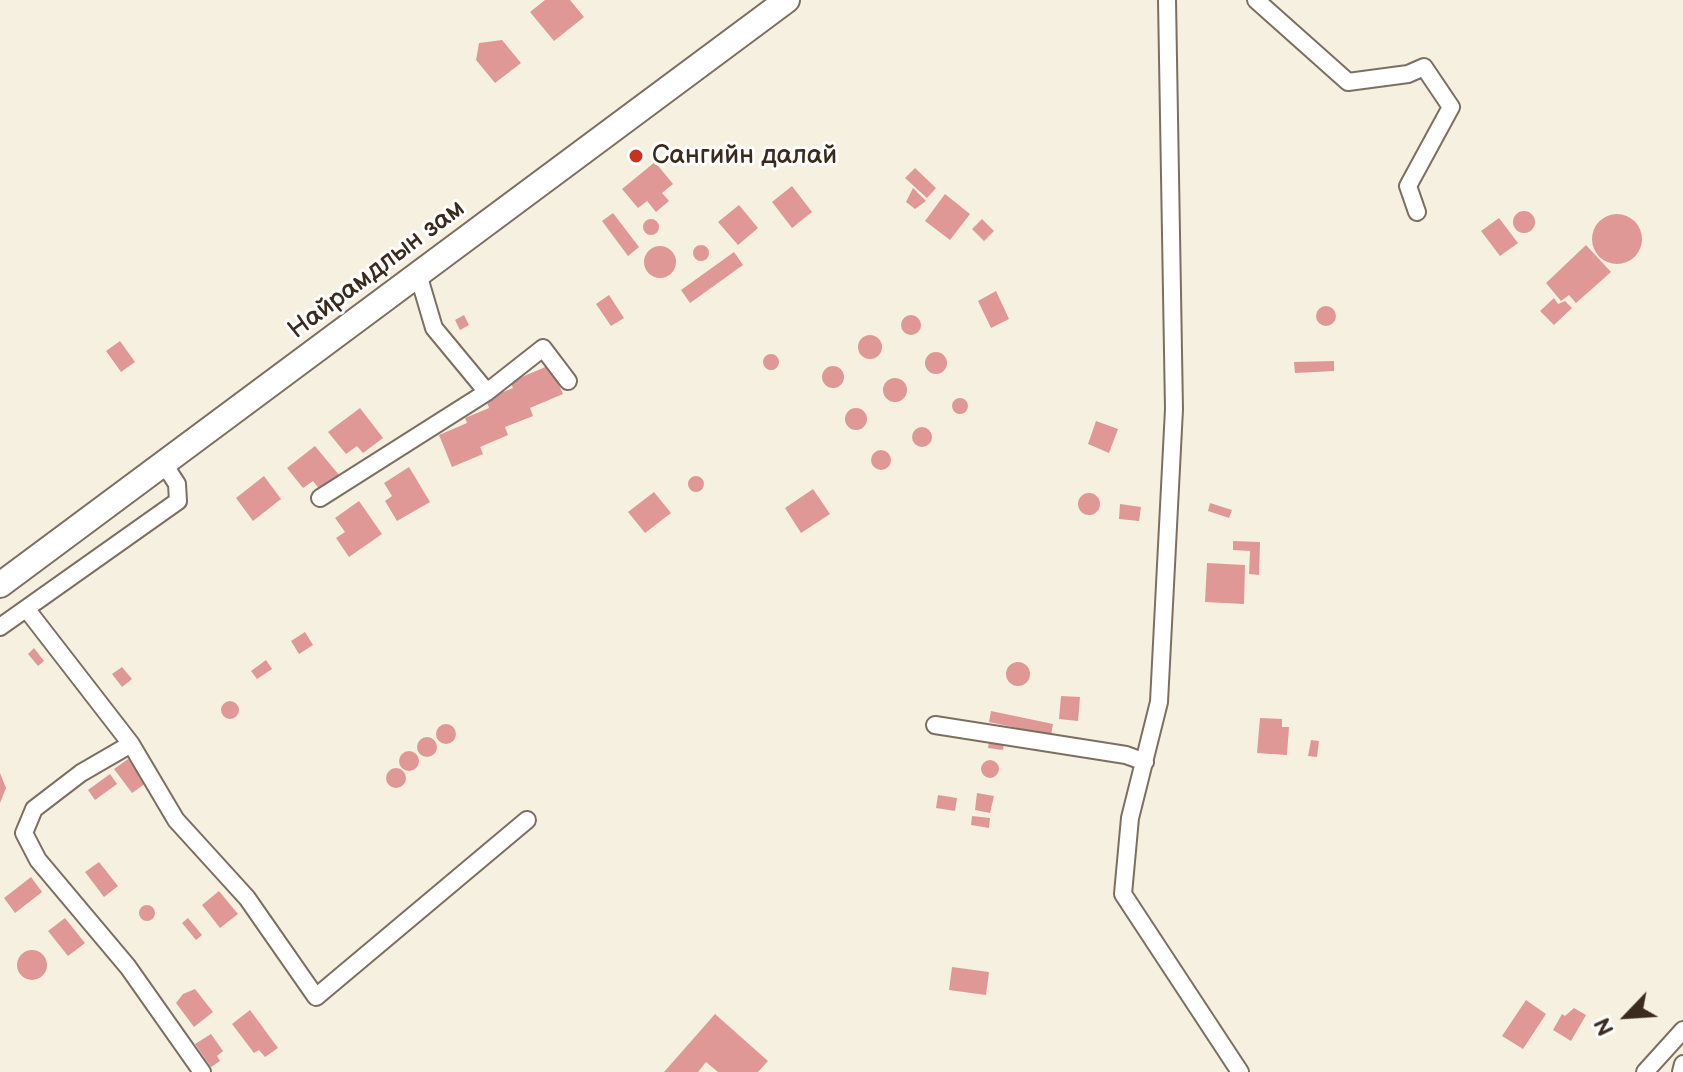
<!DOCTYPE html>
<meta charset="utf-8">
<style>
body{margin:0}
#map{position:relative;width:1683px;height:1072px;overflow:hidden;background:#f6f0e0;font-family:"Balsamiq Sans",sans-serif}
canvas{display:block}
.north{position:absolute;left:1587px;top:976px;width:80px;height:80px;-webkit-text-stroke:6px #fff;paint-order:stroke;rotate:245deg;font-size:22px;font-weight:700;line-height:32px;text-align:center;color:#3b2a1e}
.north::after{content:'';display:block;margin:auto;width:28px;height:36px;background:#3b2a1e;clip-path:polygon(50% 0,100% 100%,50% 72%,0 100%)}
</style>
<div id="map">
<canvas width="1683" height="1072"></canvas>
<div class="north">N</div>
</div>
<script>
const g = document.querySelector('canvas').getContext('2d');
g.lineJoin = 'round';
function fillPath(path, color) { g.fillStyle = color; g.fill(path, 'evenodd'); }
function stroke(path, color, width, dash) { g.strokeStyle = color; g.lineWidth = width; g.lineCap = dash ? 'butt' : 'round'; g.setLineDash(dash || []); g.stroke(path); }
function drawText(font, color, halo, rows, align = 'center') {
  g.font = font + ' "Balsamiq Sans",sans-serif'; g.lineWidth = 6; g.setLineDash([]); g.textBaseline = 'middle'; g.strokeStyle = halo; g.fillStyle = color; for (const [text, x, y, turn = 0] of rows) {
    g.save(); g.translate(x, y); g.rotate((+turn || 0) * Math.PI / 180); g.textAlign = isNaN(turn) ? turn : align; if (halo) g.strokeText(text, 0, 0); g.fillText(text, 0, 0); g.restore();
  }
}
fillPath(new Path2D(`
 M545 0H570L584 17 554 41 530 12Z
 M502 40 521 63 495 83 476 60 479 43Z
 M655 162 673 184 662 193 669 201 656 212 647 201 638 208 622 189Z
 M915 168 936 188 927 198 905 178Z
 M792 186 812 212 792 228 772 202Z
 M913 188 926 201 915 209 906 202Z
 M945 194 970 214 950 240 925 221Z
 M739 205 758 228 738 245 718 222Z
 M1513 222a11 11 0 1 1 22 0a11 11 0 1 1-22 0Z
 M613 213 639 247 628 256 602 221Z
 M1592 239a25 25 0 1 1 50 0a25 25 0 1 1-50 0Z
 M1499 218 1518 243 1500 256 1481 231Z
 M643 227a8 8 0 1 1 16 0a8 8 0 1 1-16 0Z
 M982 219 994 231 984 241 972 229Z
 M693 253a8 8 0 1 1 16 0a8 8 0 1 1-16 0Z
 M1586 245 1611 272 1576 303 1569 295 1561 301 1546 283Z
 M644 262a16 16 0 1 1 32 0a16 16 0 1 1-32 0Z
 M734 252 743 265 690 303 681 290Z
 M996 291 1009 319 991 328 978 301Z
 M609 295 624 318 611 326 596 304Z
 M1554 298 1558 304 1565 301 1572 308 1554 325 1540 311Z
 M1316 316a10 10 0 1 1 20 0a10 10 0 1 1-20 0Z
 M901 325a10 10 0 1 1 20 0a10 10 0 1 1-20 0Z
 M464 315 469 325 460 330 455 320Z
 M858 347a12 12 0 1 1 24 0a12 12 0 1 1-24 0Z
 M120 341 135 362 121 372 106 351Z
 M925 363a11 11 0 1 1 22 0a11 11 0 1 1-22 0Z
 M763 362a8 8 0 1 1 16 0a8 8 0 1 1-16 0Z
 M1334 361V371L1295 373 1294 362Z
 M550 365 563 394 530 408 533 416 505 427 508 435 480 447 483 454 452 467 439 435 467 423 465 418 489 408 486 399 513 388 510 382Z
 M822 377a11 11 0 1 1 22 0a11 11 0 1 1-22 0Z
 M883 390a12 12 0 1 1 24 0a12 12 0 1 1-24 0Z
 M952 406a8 8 0 1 1 16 0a8 8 0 1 1-16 0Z
 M360 408 383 438 363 453 357 446 346 454 328 432Z
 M845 419a11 11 0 1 1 22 0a11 11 0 1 1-22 0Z
 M1096 421 1118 429 1109 453 1088 444Z
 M912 437a10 10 0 1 1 20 0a10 10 0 1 1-20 0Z
 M315 446 339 475 320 490 313 481 303 488 287 468Z
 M871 460a10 10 0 1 1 20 0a10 10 0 1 1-20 0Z
 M409 467 430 502 397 521 385 501 392 496 384 483Z
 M688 484a8 8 0 1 1 16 0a8 8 0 1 1-16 0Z
 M264 476 281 499 253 521 236 498Z
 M813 489 830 514 801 533 785 508Z
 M654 492 671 513 645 533 628 512Z
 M1078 504a11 11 0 1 1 22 0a11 11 0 1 1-22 0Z
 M359 501 382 534 349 557 336 538 345 532 335 518Z
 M1210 503 1232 510 1229 518 1208 511Z
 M1120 504 1141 507 1139 521 1119 519Z
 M1233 541 1260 542 1259 575 1249 574 1250 551 1233 550Z
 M1207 563 1245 565 1244 604 1205 602Z
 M305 632 313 645 299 654 291 641Z
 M34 648 44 661 38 666 28 654Z
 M266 660 272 669 257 679 251 671Z
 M1006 674a12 12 0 1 1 24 0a12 12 0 1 1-24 0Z
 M122 667 132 679 122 687 112 674Z
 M1061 696 1080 697 1078 721 1059 719Z
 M221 710a9 9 0 1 1 18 0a9 9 0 1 1-18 0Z
 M991 711 1053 724 1051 735 989 722Z
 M1260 718 1282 719V727H1289L1287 755 1257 753Z
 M436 734a10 10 0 1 1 20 0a10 10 0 1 1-20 0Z
 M417 747a10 10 0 1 1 20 0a10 10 0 1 1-20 0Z
 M1311 740 1319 741 1317 757 1308 756Z
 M989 742 1004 744 1003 750 988 748Z
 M399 761a10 10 0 1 1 20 0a10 10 0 1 1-20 0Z
 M128 759 146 783 132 793 114 769Z
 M981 769a9 9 0 1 1 18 0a9 9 0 1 1-18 0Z
 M386 778a10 10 0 1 1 20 0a10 10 0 1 1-20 0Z
 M0 773 6 788 0 803Z
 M110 774 117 784 95 800 88 790Z
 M977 793 994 796 990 813 975 810Z
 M938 795 957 798 955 811 936 808Z
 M972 816 990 818 989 828 971 825Z
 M99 862 118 886 104 897 85 872Z
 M31 877 42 892 15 913 4 898Z
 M219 891 238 914 220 928 202 905Z
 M139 913a8 8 0 1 1 16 0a8 8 0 1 1-16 0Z
 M65 918 85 943 68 956 48 931Z
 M188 918 202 935 196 940 182 923Z
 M17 965a15 15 0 1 1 30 0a15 15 0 1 1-30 0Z
 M952 967 989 972 986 995 949 990Z
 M195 989 213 1012 194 1027 176 1003 183 994Z
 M1526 1000 1546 1014 1523 1049 1502 1036Z
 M1574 1008 1586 1015 1571 1041 1553 1030 1562 1014 1565 1016Z
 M250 1010 278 1048 265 1057 259 1050 254 1053 232 1024Z
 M715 1014 768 1061 758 1072H718L706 1062 698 1072H664Z
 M211 1034 223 1051 217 1056 220 1061 211 1067 195 1044Z`), '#e09897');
const minor = new Path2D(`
 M1167 0 1174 409 1159 702 1130 818 1123 894 1240 1072
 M1256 0 1348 82 1408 74 1424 67 1451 107 1408 186 1417 212
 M418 274 434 328 487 392
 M320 498 487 392 543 348 568 381
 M28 611 131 744 176 820 247 898 316 997 527 820
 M0 627 178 501 177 484 164 464
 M935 725 1126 755 1145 762
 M131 744 81 773 34 809 24 833 38 860 128 967 202 1072
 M1645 1072 1683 1030
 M1681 1072 1683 1064`);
const secondary = new Path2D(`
 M0 585 787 0`);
stroke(minor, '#7c6f62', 20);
stroke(secondary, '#7c6f62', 28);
stroke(minor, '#fff', 16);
stroke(secondary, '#fff', 24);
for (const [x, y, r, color] of [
 [636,156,8,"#c8321e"]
]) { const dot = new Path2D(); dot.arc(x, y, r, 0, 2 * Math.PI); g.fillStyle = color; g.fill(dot); stroke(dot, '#fff', 3); }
drawText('26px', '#3b2a1e', '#fff', [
 ["Сангийн далай",652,156]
], 'left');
drawText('26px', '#3b2a1e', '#fff', [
 ["Найрамдлын зам",377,270,-37]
]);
</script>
